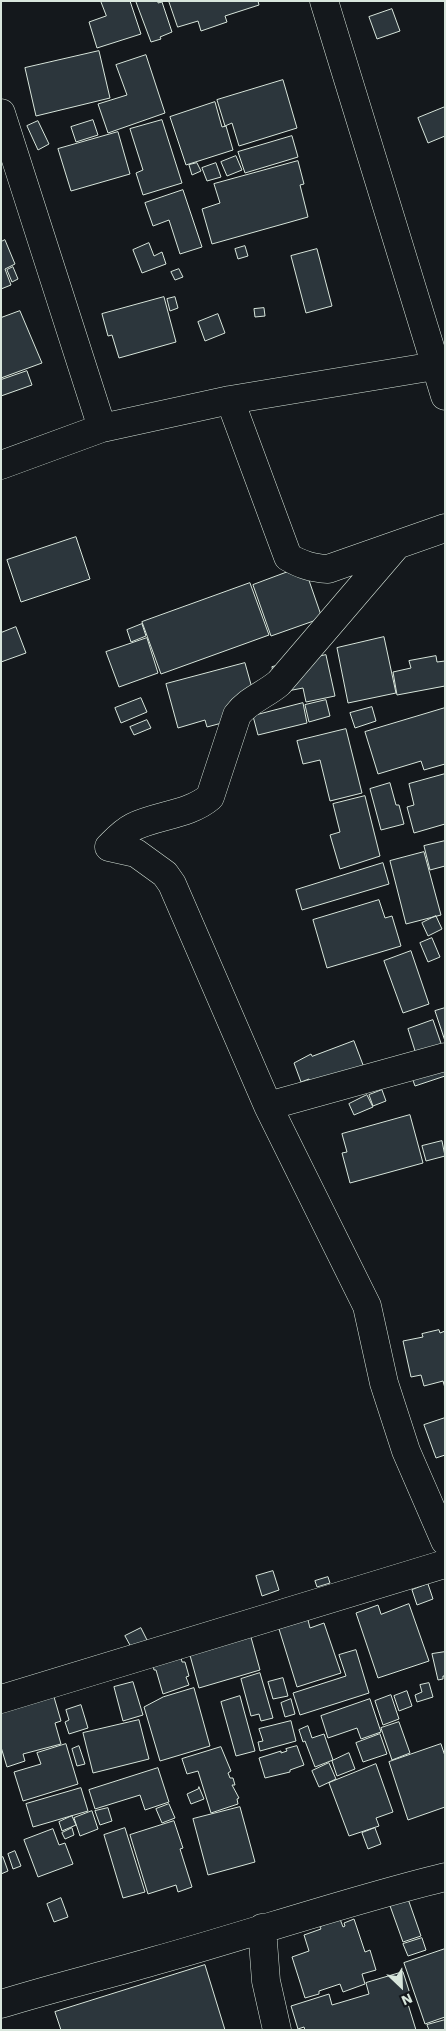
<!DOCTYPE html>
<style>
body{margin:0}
#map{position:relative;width:446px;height:2031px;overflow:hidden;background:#14181c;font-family:"Work Sans",sans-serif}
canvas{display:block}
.frame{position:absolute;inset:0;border:2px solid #d8e6dc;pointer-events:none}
.north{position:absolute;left:376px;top:1961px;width:50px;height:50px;-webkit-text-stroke:4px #14181c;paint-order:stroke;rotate:156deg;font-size:14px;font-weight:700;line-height:20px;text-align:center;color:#d8e6dc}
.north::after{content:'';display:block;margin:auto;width:18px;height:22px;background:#d8e6dc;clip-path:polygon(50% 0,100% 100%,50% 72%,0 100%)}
</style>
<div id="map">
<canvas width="446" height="2031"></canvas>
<div class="frame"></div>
<div class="north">N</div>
</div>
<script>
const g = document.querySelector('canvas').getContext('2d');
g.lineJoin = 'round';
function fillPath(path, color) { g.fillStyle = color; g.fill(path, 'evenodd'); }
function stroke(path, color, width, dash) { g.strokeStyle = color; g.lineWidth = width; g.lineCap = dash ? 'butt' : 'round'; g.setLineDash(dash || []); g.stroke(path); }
const building = new Path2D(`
 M101 1H130L141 34 97 48 89 22 106 16Z
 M139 1H158V3L162 2 172 32 160 37 161 39 151 42 136 2Z
 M169 1H258L259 5 225 16 227 22 201 31 198 21 178 27Z
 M392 9 400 31 377 39 369 17Z
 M99 51 110 98 36 116 25 68Z
 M146 55 165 113 108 133 98 104 127 95 116 65Z
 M283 80 297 128 239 146 232 123 225 126 217 100Z
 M215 102 222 127 226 126 233 150 186 165 170 117Z
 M445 107V136L428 143 418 118Z
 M93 120 98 135 76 142 71 127Z
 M162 120 182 183 143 195 136 173 143 170 130 129Z
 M38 121 49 144 38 150 27 126Z
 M118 132 130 174 71 191 58 149Z
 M292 136 298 157 245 173 238 152Z
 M236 156 242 170 227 176 221 162Z
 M298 161 304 184 300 185 308 217 212 244 202 209 220 203 214 184Z
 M197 163 201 171 192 175 189 165Z
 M216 163 221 177 207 181 202 168Z
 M183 190 202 247 180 254 169 220 153 226 145 203Z
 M5 240 15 264 5 269 11 285 1 289V242Z
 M149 243 154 256 162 252 166 264 142 273 133 250Z
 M245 246 248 256 238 259 235 249Z
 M317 249 332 306 306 313 291 256Z
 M13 267 18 279 12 282 7 270Z
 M179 269 183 277 175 280 171 272Z
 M164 297 176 342 119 358 112 335 108 336 102 314Z
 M175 297 178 308 170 311 167 299Z
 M264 308 265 316 255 317 254 309Z
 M20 311 42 363 1 378V318Z
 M218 314 225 333 205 341 198 322Z
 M27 371 32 385 1 396V380Z
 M76 537 90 579 21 602 7 560Z
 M304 566 322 618 271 636 253 585Z
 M250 583 269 635 161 674 142 622Z
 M142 624 146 636 131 642 127 630Z
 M16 627 26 653 1 662V633Z
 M384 637 396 693 348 703 337 648Z
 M147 638 158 673 119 687 106 652Z
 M326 655 335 696 306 702 303 688 277 693 272 667Z
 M436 656 437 662 445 661V686L397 695 393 672 411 668 409 661Z
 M245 663 257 706 244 717 207 727 205 720 178 728 166 684Z
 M141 698 147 712 121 723 115 708Z
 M326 700 330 716 309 722 305 705Z
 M303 703 307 723 258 735 253 716Z
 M372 707 376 721 355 728 350 713Z
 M445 708V764L424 770 421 761 378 774 365 732Z
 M147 720 151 728 134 735 130 727Z
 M346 729 362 793 330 801 320 760 303 764 297 741Z
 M445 774V824L414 833 407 807 414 805 409 784Z
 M390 783 396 805H399L404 824 381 830 370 789Z
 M365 796 380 856 340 869 330 835 340 832 333 804Z
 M445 841V866L430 870 424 846Z
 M424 852 441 915 406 924 390 861Z
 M383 863 389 884 302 910 296 890Z
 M379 900 385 918 392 916 401 946 327 968 313 920Z
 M436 916 442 929 428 936 422 923Z
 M432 938 440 957 428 962 420 943Z
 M411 951 429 1004 403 1013 384 961Z
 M445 1008V1041L435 1011Z
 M433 1020 445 1055V1076L415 1086 406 1061 417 1057 408 1029Z
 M354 1041 371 1086 318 1105 309 1079 301 1082 294 1063 311 1054 312 1056Z
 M382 1090 386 1101 373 1106 369 1095Z
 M367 1095 373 1107 354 1115 349 1104Z
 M410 1115 423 1163 350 1183 342 1153 347 1152 342 1134Z
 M442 1141 445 1156 426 1161 422 1146Z
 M439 1330 440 1333 445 1331V1388L443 1381 424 1386 421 1375 411 1377 403 1341 423 1337 422 1334Z
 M445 1418V1455L436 1458 424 1425Z
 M273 1571 279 1590 262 1596 256 1576Z
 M328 1577 330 1583 317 1587 315 1581Z
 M428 1584 433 1599 417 1605 412 1590Z
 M409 1604 429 1661 378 1678 356 1613 378 1605 381 1614Z
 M308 1620 310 1628 324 1623 341 1673 297 1687 279 1629Z
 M141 1628 148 1642 131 1647 125 1636Z
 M249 1630 260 1670 199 1688 188 1648Z
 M356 1650 369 1693 300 1715 293 1693 346 1676 339 1655Z
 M445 1652V1676H443V1679L438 1680 432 1654Z
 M181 1657 182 1662H185L189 1676 186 1677 189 1685 163 1694 156 1670H154L153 1665Z
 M260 1673 273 1718 261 1721 259 1714 251 1716 241 1679Z
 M283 1678 288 1696 273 1699 268 1682Z
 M133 1682 143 1715 123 1721 114 1687Z
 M429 1683 433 1697 417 1702 415 1695 422 1692 420 1685Z
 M194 1688 210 1746 160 1761 144 1707 163 1697Z
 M407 1691 412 1706 399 1711 394 1696Z
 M391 1695 399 1719 383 1725 375 1701Z
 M240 1696 255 1751 236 1756 221 1702Z
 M54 1697 61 1721 55 1723 61 1744 23 1754 25 1761 7 1767 1 1747V1706Z
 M291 1699 295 1714 285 1717 281 1703Z
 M370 1699 381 1732 361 1739 357 1728 328 1738 321 1716Z
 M81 1705 88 1728 69 1734 65 1722 69 1720 66 1710Z
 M139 1720 149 1759 93 1773 83 1733Z
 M291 1721 296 1741 260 1751 258 1742 263 1741 259 1729Z
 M399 1722 410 1753 392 1760 381 1728Z
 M308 1726 312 1738 324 1734 333 1760 315 1767 305 1741 303 1742 299 1730Z
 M380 1734 387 1754 363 1762 356 1743Z
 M66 1744 78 1784 23 1801 14 1772 41 1764 37 1753Z
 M441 1744 445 1756V1807L408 1820 389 1762Z
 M79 1746 85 1764 77 1766 72 1749Z
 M297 1746 304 1765 290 1770V1772L265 1778 259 1758 281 1751V1753L287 1751 286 1749Z
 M221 1747 231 1771 228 1773 230 1778H233L235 1785H232L239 1798 237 1799 238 1804 211 1813 198 1771 187 1774 182 1759Z
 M349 1753 355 1769 337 1776 332 1761Z
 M329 1763 336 1779 319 1787 312 1771Z
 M376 1764 393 1812 376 1818 379 1826 349 1836 329 1783Z
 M158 1768 169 1802 145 1810 140 1795 95 1809 89 1790Z
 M199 1787 204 1799 191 1804 187 1794 198 1789Z
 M81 1788 88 1811 33 1827 26 1804Z
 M169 1804 175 1818 162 1823 156 1809Z
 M240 1807 255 1862 208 1875 193 1819Z
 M108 1808 112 1821 100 1825 95 1811Z
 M92 1811 98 1829 80 1836 74 1818Z
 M72 1816 76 1825 62 1831 59 1822Z
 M174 1821 183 1848 180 1849 192 1887 178 1892 176 1885 148 1894 130 1835Z
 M72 1828 74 1835 65 1839 62 1833Z
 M125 1828 145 1892 123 1898 104 1835Z
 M375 1828 381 1844 368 1849 362 1833Z
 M53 1829 59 1845 65 1843 73 1864 38 1877 24 1840Z
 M15 1851 21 1866 13 1869 8 1854Z
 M3 1857 8 1871 1 1874V1858Z
 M407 1896 421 1936 403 1942 389 1903Z
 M61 1898 68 1917 54 1922 47 1904Z
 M340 1919 343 1927 345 1926 344 1923 354 1919 365 1952 370 1950 376 1970 362 1974 365 1984 343 1992 340 1984 319 1991V1994L305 1998 292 1957 309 1951 304 1935 321 1929 320 1927Z
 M422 1938 426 1950 408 1956 403 1944Z
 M445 1949V2017L425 2024 404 1963Z
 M205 1965 225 2030H61L55 2012Z
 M403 1972 412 2000 407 2001 416 2030H305L304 2027 298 2029 291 2006 329 1994 332 2005 369 1994 366 1983Z
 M445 2020V2030H429L427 2025Z`);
fillPath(building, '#2c363c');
stroke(building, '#d8e6dc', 1);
const minor = new Path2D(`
 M324 1 445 396
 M1 113 102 428
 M230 400 288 557C302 565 312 568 328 569L445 528
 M1 465 102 428 230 400 435 366
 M109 847 136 853 165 874 172 884 268 1106 367 1306 384 1383 406 1451 445 1541
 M109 847C116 840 123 832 133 827 157 815 189 815 210 797L237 715C248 700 265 695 279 683L397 545
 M268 1106 445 1057
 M1 1699 445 1564
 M262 1928 266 1981 277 2030
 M1 2004C52 1988 103 1976 154 1961 251 1934 347 1901 445 1877`);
stroke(minor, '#d8e6dc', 29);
stroke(minor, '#14181c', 28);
</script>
